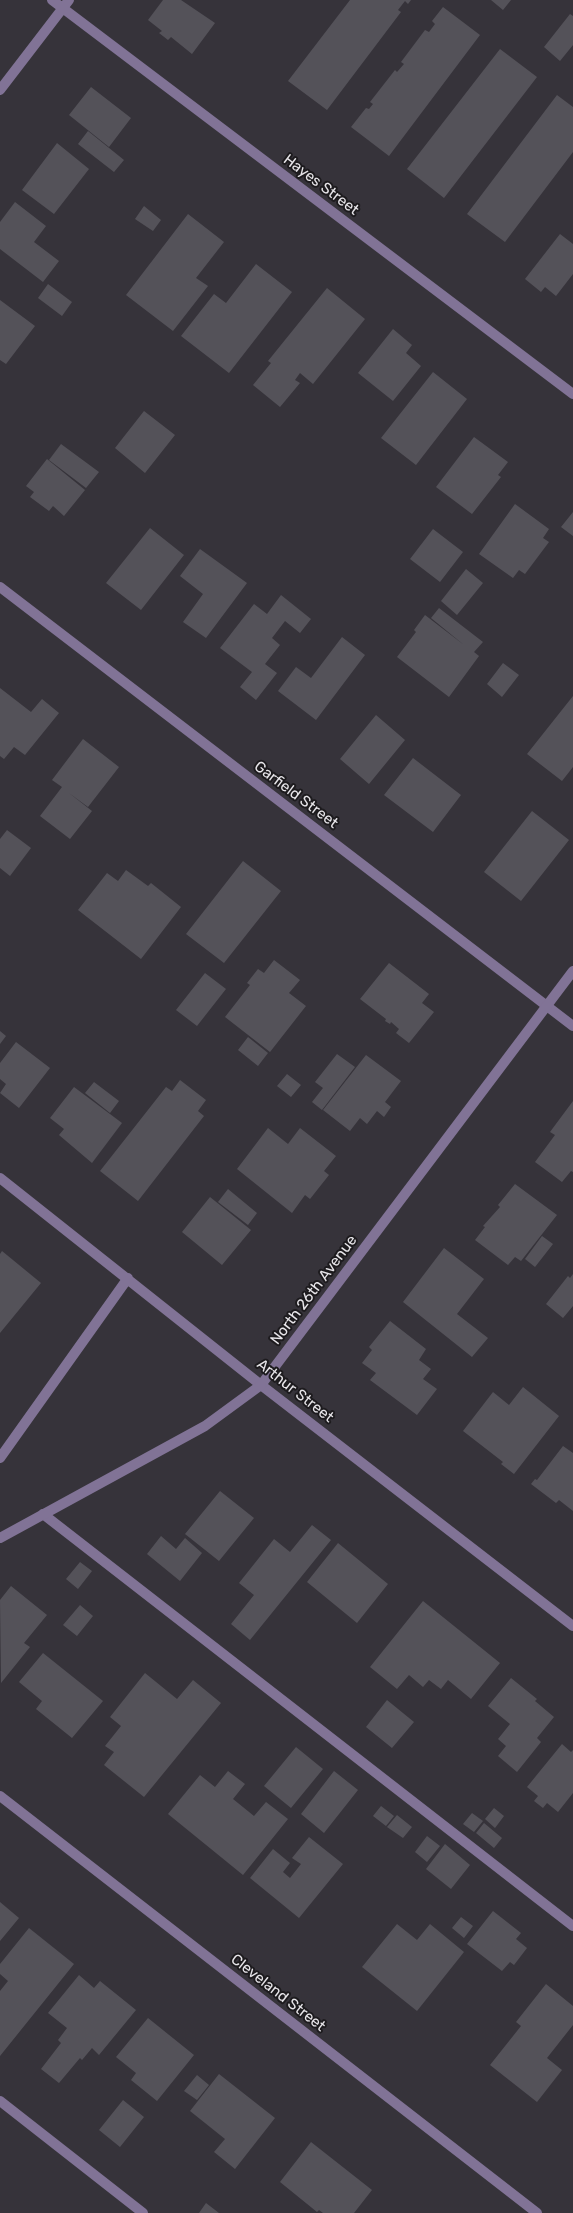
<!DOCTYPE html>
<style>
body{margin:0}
canvas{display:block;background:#36333a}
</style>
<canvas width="573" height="2213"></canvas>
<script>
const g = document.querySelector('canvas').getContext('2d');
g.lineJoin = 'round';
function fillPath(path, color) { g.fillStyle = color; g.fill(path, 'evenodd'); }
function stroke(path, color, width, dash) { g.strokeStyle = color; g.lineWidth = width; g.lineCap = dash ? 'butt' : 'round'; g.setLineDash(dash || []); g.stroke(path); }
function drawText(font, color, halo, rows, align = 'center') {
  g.font = font + ' Rubik,sans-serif'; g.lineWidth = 4; g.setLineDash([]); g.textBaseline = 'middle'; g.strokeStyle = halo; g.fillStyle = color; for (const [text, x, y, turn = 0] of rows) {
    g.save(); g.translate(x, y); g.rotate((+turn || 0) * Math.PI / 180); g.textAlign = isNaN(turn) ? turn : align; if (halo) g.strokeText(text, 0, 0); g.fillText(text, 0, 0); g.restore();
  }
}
fillPath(new Path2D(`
 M163 0H181L215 23 192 54 171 37 168 40 159 33 162 31 148 20Z
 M350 0H411L408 4 405 1 398 10 401 12 327 110 288 81Z
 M491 0H511L503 10Z
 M443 7 480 35 389 156 351 127 366 108 369 109 373 104 370 102 395 70 397 72 404 64 401 62 425 30 429 32 435 24 432 21Z
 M570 14 573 16V45L560 61 544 47Z
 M500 49 537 77 444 198 407 169Z
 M91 87 131 118 109 147 69 115Z
 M557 95 573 107V152L505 242 467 214Z
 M88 131 124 160 114 172 78 144Z
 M57 143 89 169 54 214 22 190Z
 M15 202 46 226 34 242 59 261 43 282 0 249V222Z
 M144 206 161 220 153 231 135 219Z
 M188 214 224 242 196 278 208 286 173 331 126 295Z
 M560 234 573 244V274L556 296 545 287 541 292 525 279Z
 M256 264 292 292 229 373 181 336 214 294 226 303Z
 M48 284 72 302 62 316 38 298Z
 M327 288 365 319 313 384 300 373 295 380 300 383 280 407 253 385 271 363 268 361Z
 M0 300 35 326 6 364 0 360Z
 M393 329 412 345 406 353 421 366 393 401 358 373Z
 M433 372 467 399 416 465 381 438Z
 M144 411 175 435 145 473 115 448Z
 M474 437 508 462 498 475 501 477 472 514 436 487Z
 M61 444 99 472 86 488 49 460Z
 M47 459 85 490 64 516 53 506 49 511 30 497 34 492 26 486Z
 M515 504 549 529 543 538 549 542 525 574 519 570 513 578 479 554Z
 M573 512V536L561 527Z
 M150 528 184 555 141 610 106 583Z
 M433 529 463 552 440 582 410 559Z
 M200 549 247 583 206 638 183 622 203 594 180 576Z
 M466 569 483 583 457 615 441 601Z
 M281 595 311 619 300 633 285 621 272 638 280 645 265 664 277 673 256 700 240 687 252 672 220 648 254 604 267 614Z
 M439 608 483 642 474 652 479 656 449 697 397 657 416 632 414 630 425 615 464 645 431 618Z
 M342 637 365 655 316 720 278 691 296 667 311 678Z
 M503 663 519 675 502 697 487 684Z
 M0 688 31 712 42 699 59 713 25 755 14 747 4 759 0 756Z
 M573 696V767L562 781 527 754Z
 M376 715 405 740 369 784 340 759Z
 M83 739 119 767 88 807 69 793 92 811 70 839 40 816 62 787 52 780Z
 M413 758 461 795 433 832 384 795Z
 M532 811 569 840 521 901 484 872Z
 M7 830 31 848 10 876 0 868V839Z
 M243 861 281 891 224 963 186 934Z
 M126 870 148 886 151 883 181 907 141 959 78 910 107 873 118 881Z
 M274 960 300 980 289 993 306 1006 270 1052 225 1017 250 985 247 983 258 969 264 973Z
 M389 963 429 994 422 1003 434 1012 409 1043 396 1033 399 1029 391 1022 390 1024 385 1021 386 1019 360 999Z
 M205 973 226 989 197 1026 176 1010Z
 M0 1031 6 1036 0 1044Z
 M248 1037 268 1053 258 1066 238 1050Z
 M16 1042 50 1068 19 1108 0 1093 6 1084 0 1079V1063Z
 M337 1054 355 1067 322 1110 312 1102 323 1088 315 1082Z
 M366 1055 401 1081 385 1102 391 1107 384 1117 377 1111 367 1124 360 1118 350 1131 323 1110Z
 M287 1074 301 1085 291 1097 277 1086Z
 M180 1080 206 1100 198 1111 204 1116 138 1201 100 1171 166 1087 172 1091Z
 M94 1082 119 1101 110 1113 85 1093Z
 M74 1087 122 1123 92 1163 59 1135 64 1129 50 1118Z
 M573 1101V1172L571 1171 562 1182 535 1162 555 1135 550 1132Z
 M268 1128 288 1144 300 1128 336 1156 324 1171 329 1175 310 1199 305 1195 292 1213 237 1169Z
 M515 1184 557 1215 521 1261 515 1257 508 1265 475 1240 485 1227 483 1226 500 1207 498 1205Z
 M228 1189 257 1213 248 1225 218 1202Z
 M210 1197 251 1230 222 1265 182 1232Z
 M542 1236 553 1244 535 1267 525 1259Z
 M444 1248 484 1279 457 1314 488 1338 472 1357 403 1302Z
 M2 1251 41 1283 0 1333V1254Z
 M573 1274V1306L563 1318 546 1304 568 1276 570 1278Z
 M390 1321 426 1349 419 1360 431 1369 423 1379 437 1389 417 1415 370 1380 376 1373 362 1363 372 1350 369 1347Z
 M523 1387 559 1416 514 1474 501 1464 503 1462 463 1431 493 1392 509 1405Z
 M563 1446 573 1453V1511L559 1500 556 1503 531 1484 535 1479 537 1480Z
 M220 1491 254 1518 219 1561 185 1534Z
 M312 1525 331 1540 250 1640 231 1624 254 1595 239 1583 274 1539 290 1552Z
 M161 1536 176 1549 185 1538 202 1553 180 1581 147 1554Z
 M338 1543 388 1584 357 1623 307 1582Z
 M80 1562 92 1571 78 1589 66 1579Z
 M11 1586 47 1615 24 1643 30 1647 1 1683 0 1600Z
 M423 1601 500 1663 471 1699 448 1680 441 1689 429 1680 423 1687 409 1675 397 1689 370 1667Z
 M80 1605 93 1616 77 1636 63 1625Z
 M43 1653 103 1701 72 1738 36 1709 42 1701 19 1682Z
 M145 1673 177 1699 193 1680 221 1703 144 1797 104 1765 114 1752 105 1746 121 1726 110 1717Z
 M511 1678 537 1699 535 1701 554 1717 537 1738 541 1742 517 1772 498 1756 506 1746 498 1739 510 1724 488 1706Z
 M387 1700 414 1722 392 1748 366 1727Z
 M562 1744 571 1752 573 1750V1793L558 1812 547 1803 543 1808 534 1801 538 1796 527 1787Z
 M296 1747 323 1769 291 1808 264 1786Z
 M228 1771 245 1784 233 1799 254 1816 266 1802 288 1819 243 1875 168 1814 200 1775 215 1787Z
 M334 1771 358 1790 324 1833 301 1814Z
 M381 1806 394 1816 386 1826 373 1816Z
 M494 1808 504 1816 495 1828 485 1819Z
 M472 1813 483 1821 474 1832 463 1824Z
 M397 1815 412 1827 403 1838 387 1827Z
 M484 1823 502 1838 494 1848 476 1833Z
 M427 1836 440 1846 427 1862 415 1852Z
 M309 1837 343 1864 299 1918 250 1878 273 1849 290 1863 283 1872 290 1878 301 1864 292 1858Z
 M445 1844 470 1865 451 1889 426 1869Z
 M0 1902 19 1918 0 1941Z
 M493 1911 521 1933 516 1939 527 1948 514 1965 510 1962 502 1971 467 1944Z
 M461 1917 473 1926 464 1938 452 1928Z
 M397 1924 417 1940 430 1924 464 1952 417 2011 362 1967Z
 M29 1928 74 1964 0 2056V1991L8 1981 0 1974V1964Z
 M79 1975 94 1988 100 1981 136 2010 99 2055 92 2048 82 2060 80 2058 59 2083 41 2069 61 2043 58 2040 67 2028 48 2013Z
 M546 1984 573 2006V2025L547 2058 562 2070 537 2102 490 2065 521 2026 516 2022Z
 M148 2018 194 2055 157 2101 131 2080 136 2073 116 2057Z
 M219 2074 275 2118 235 2169 214 2152 225 2139 190 2111Z
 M197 2075 209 2085 197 2100 184 2091Z
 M123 2100 144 2117 120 2147 99 2130Z
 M311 2142 372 2190 354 2213H323L319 2210 317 2212 280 2182Z
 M206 2203 219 2213H199Z`), '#545259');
stroke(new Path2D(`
 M43 1514 573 1926
 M0 2101 143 2213`), '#817396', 10);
stroke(new Path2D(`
 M52 0 573 394
 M0 90 69 0
 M0 587 573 1026
 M0 1178 261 1385 573 1626
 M0 1458 128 1278
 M0 1796 537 2213`), '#817396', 10);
stroke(new Path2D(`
 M0 1538 205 1426 261 1385 573 971`), '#817396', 10);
drawText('15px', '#e7e5e9', '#1d1b1e', [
 ["Hayes Street",321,185,37],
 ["Garfield Street",296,795,37],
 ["North 26th Avenue",314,1290,-53],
 ["Arthur Street",295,1391,38],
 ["Cleveland Street",278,1993,38]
]);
</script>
